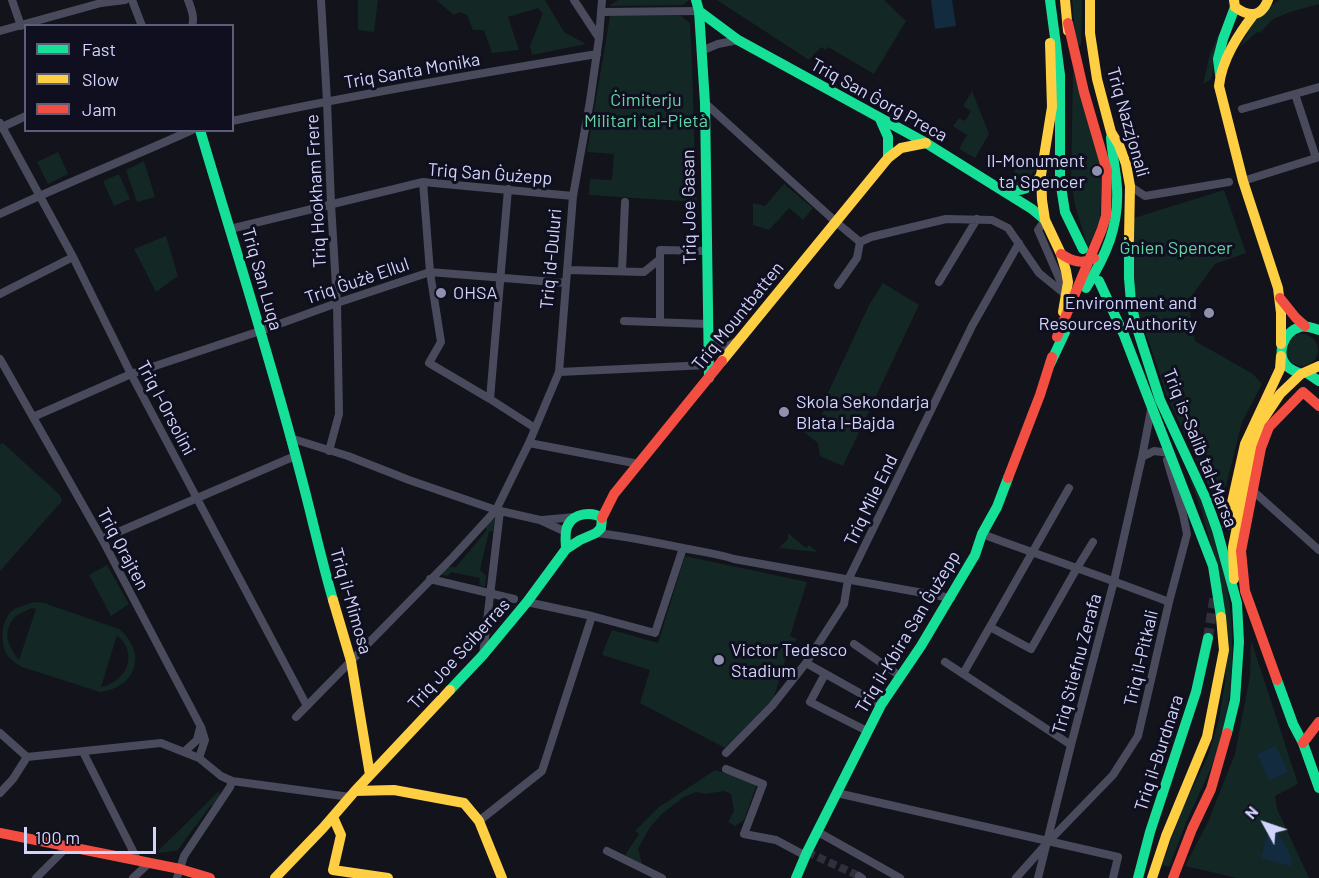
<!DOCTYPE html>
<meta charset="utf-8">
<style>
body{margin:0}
#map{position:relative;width:1319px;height:878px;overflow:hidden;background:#13131c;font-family:Barlow,sans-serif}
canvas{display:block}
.legend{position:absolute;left:24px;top:24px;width:210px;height:108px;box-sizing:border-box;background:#0f0f20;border:2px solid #5d5e78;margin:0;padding:8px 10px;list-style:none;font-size:18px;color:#d2d5fb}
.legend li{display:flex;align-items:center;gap:12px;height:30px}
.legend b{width:30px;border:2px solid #5d5e78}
.north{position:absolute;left:1235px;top:794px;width:60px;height:60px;-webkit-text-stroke:4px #0f0f20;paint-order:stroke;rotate:310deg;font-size:16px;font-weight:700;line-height:24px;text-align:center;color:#d2d5fb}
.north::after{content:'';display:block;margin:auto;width:21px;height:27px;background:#d2d5fb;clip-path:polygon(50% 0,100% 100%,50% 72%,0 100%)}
.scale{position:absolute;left:24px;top:827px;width:132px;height:27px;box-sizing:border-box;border:3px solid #d2d5fb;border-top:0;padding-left:8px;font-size:18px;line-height:21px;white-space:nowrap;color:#d2d5fb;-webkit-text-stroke:4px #0f0f20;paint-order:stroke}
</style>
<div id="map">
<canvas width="1319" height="878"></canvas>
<ul class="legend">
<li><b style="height:8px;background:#16e098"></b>Fast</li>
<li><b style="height:8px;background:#ffcf43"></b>Slow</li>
<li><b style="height:8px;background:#f24e42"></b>Jam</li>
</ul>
<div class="north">N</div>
<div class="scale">100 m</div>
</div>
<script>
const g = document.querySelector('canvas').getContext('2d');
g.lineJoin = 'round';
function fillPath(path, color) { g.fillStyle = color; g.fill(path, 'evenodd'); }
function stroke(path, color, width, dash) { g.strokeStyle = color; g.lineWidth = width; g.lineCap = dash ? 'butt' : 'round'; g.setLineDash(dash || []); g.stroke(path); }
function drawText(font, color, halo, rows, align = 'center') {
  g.font = font + ' Barlow,sans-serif'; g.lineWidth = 6; g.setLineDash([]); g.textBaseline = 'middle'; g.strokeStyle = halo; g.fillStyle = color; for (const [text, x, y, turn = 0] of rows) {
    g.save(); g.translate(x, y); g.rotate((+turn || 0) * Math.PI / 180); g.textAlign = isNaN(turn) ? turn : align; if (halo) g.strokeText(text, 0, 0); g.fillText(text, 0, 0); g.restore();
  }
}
fillPath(new Path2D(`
 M358 0H378L374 32 358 30Z
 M436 0H545L564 32 586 44 532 55 530 46 543 13 538 8 508 17 519 50 492 53 484 30H473L467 15 459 12 454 15Z
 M618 0H689L683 5 609 6Z
 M717 0H884L906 21 874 74 828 47 826 50 821 47 809 60Z
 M1072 0H1082L1081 45H1076Z
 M1279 0H1319V4L1290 12 1273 19 1260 33 1257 32 1240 47 1256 17Z
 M610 16H681L690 23C694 83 693 142 697 202L589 195 590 179 612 180 614 154 587 152Z
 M1222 26 1217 40 1212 76 1210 80 1203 84 1210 54Z
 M1073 70 1102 164 1100 220 1088 248 1075 205 1071 181Z
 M972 91 989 134 975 158 959 149 967 135 953 126 959 118 965 121 971 111 963 106Z
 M58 152 68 174 48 184 37 162Z
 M1037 159 1035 171 1018 186 1009 180 1021 160Z
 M144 161 155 197 137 202 126 170Z
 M119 174 130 199 114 206 103 181Z
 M784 184 813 208 803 220 789 208 769 230 753 225V203L765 206Z
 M1224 190 1246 253 1215 264 1188 301 1195 341 1253 374 1262 384 1242 422 1220 510 1167 396 1139 312 1133 285 1134 218Z
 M166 236 178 276 156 292 134 249Z
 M883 283 919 305 843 466 820 456 818 443 796 426C817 428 825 417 826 397L869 305Z
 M1286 350a16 16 0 1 1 32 0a16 16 0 1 1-32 0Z
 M3 443 60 495 62 501 0 571V444Z
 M1193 477C1203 507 1215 538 1223 568 1238 631 1235 697 1215 757 1208 777 1198 796 1189 816 1182 832 1176 850 1169 867L1162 865 1182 810 1208 756 1219 719 1225 683 1227 647 1217 569 1202 512 1190 479Z
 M493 516 495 518 493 531H489L480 570 486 576 485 587 479 585 480 578 451 572 447 576 439 574 446 567H456L487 530 484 525Z
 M788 533 806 548 809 545 817 552 779 548 788 539Z
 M685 556 807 582 790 636 797 639 788 651 773 700 725 748 640 703 650 670 605 656 602 654 612 630 658 643Z
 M107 565 129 604 111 616 89 575Z
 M34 602 44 603 119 629C148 653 136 688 100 692L22 667C15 663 8 658 5 651 0 637 2 616 16 608 22 606 29 604 34 602ZM32 608 36 609 19 660C9 648 1 631 15 617 20 613 27 610 32 608ZM117 635C139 654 127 681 101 687Z
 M1251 640 1298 784 1275 796 1277 809 1309 878H1237L1185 866 1208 822 1235 754 1250 676Z
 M715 770 757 784 744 820 735 826 728 822 734 811 731 794 724 791 705 794 696 792 684 797 663 813 650 827 638 849 642 864 625 855 639 834 635 831 659 807Z
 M219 791 220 797 215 806 211 805 177 851 156 853Z`), '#132724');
fillPath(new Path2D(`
 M931 0H952L956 26 935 29Z
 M1276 746 1288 772 1269 781 1257 754Z
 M1277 830 1291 856V866L1261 858 1268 832Z`), '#122b3f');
stroke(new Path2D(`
 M807 852 859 876`), '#30303d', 8, [8, 4]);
stroke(new Path2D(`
 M1208 638 1215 594`), '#30303d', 10, [10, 5]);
stroke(new Path2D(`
 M12 0 21 26
 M132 0 142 26
 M188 0C191 8 195 17 192 26
 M321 0 327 101 331 204 337 303 339 414 329 451
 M574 0 599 38
 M101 3 125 0
 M601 12 699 11
 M0 31 101 3 105 0
 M701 51 718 44 738 40
 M1295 94 1316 158
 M705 103 836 222 860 242 871 237 946 219 992 220 1008 228 1039 273 1066 295
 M1242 109 1319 87
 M232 121C353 95 475 74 597 54
 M0 123 73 257 131 374 307 706
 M0 128 26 116
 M1243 181 1319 157
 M423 182 430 272 441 342 429 363 490 399 535 428
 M1130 186 1145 196 1229 182
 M0 214C63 184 128 159 192 130
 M1045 220 1038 230 1066 294
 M230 229 423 182 573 196
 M568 270 644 272 660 259
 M622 271 625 202
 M939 282 977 219
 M838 285 857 258 860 242
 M0 294 73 257
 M624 321 708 324
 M660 322V250L707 251
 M708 341 725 348 737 341
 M0 359 102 539 201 727 205 740 199 758
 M559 372 708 365
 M490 399 508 189
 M33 417 131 374 260 331 337 303 430 272 566 283
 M290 438 348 456 409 480 496 510 540 520 566 532
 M529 443 639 464
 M1142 457 1154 451 1170 453
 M1252 490 1319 550
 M542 520 575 517
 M596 533C627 536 658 543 688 549 704 552 719 554 734 559L951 598
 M982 534C1044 557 1107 578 1169 602
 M102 539 295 456
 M430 579 514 599
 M527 602 592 616 655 633 683 548
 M990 627 1031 649 1077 568 1093 542
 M854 644 900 676
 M483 655 500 511
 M945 662 1071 745
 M806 663 881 705
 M825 674 810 702 867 731
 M963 674 1069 488
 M296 717 453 557 496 510 529 443 559 372 573 196 590 101 599 38 602 0
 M0 733 27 757
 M83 752 138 861
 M184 752 197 740 200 728
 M726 753 772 706 806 663 844 604 848 580 972 326 1019 243
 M27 757 161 743 199 758 221 776 232 781 350 797
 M726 769 763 784 744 834 776 840 806 856
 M0 793 13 779 27 757
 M837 793 1118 857 1113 878
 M479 821 542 771 592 616
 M818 832 900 878
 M607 851 662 878
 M859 876 862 878
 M36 878 67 847
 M133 878 149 863
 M177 878 184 856 230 787 232 781
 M1016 878 1048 842 1113 775 1138 736 1169 602 1187 534 1183 514 1167 460
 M1038 878 1071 745 1114 581 1142 457 1151 410`), '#494b5c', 8);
stroke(new Path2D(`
 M696 0 699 11 705 103 709 378
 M1050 0 1060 75V180L1065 212 1083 249
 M699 11 738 40 926 143 1032 209 1045 220
 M1220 75 1218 59 1223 39 1235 7
 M880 119 888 137V158
 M200 130C234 245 271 360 301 476 312 517 321 559 333 600
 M1004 191C1020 191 1032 190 1041 175
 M1129 239V278L1131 302 1136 325 1160 400 1206 499 1217 530 1237 603 1239 642 1235 700 1227 733
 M1099 281 1124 335 1213 566 1221 617
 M1086 288C1106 255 1119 227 1117 188 1116 171 1112 154 1111 137
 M1050 364 1066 330
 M1307 373 1319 381
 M1301 374C1297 372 1291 370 1288 367 1275 355 1283 332 1300 327 1307 325 1312 328 1319 330
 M1277 680 1293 724 1303 743 1319 788
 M450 690 483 655 527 602 566 549 580 540 596 533 601 528 602 518C592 511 574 513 568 525 564 532 566 542 566 549
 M796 878 807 852 881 705 921 646 975 555 982 534 997 507 1008 478
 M1138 878 1150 832 1196 692 1208 638`), '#16e098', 10);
stroke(new Path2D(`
 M1065 0 1068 31
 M1090 0V33L1097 79 1111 132 1119 145 1126 164 1130 186 1129 239
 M1234 0 1235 7C1249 17 1261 18 1268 0
 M1254 14C1238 35 1222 59 1219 86L1243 181 1278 288 1281 313V344
 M1050 43 1052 107 1041 175 1042 200 1045 220 1061 254 1066 271 1068 282 1063 312
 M722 361 888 158 901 148 926 143
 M1227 525 1245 444 1280 369 1281 356
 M1234 579 1233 547 1253 446 1262 421 1280 394 1301 374 1319 366
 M333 600 351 661 370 775
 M355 791 394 790 464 803 479 821 502 878
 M333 817 341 835 333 870 388 878
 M275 878 323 828 355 791 450 690
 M1152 878 1166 836 1207 737 1224 650 1221 617`), '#ffcf43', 10);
stroke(new Path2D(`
 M1061 254C1072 261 1082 265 1094 258
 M1280 298 1296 318 1305 326
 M1057 337 1102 229 1106 216 1107 171 1084 92 1068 23
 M1008 478 1040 395 1052 357
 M602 518 614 494 722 361
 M1277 680 1245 591 1241 551 1261 448 1269 427 1303 392 1319 406
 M1303 743 1319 722
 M0 833 180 869 210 878
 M1173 878 1192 829 1211 789 1227 733`), '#f24e42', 10);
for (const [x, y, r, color] of [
 [1097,171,6,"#8f91ad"],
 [441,293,6,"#8f91ad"],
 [1209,313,6,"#8f91ad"],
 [784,412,6,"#8f91ad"],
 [719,660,6,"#8f91ad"]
]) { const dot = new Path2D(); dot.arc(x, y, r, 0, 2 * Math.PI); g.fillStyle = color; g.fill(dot); stroke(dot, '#0f0f20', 2); }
drawText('18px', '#d2d5fb', '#0f0f20', [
 ["Triq Santa Monika",412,71,-10],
 ["Triq San Ġorġ Preca",879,100,29],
 ["Triq Nazzjonali",1128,122,74],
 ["Triq San Ġużepp",490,174,4],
 ["Triq Hookham Frere",316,191,-93],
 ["Triq Joe Gasan",689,207,-91],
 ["Triq id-Duluri",551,259,-85],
 ["Triq San Luqa",262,279,74],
 ["Triq Ġużè Ellul",357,281,-19],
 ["Triq Mountbatten",738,316,-51],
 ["Triq l-Orsolini",166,408,62],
 ["Triq is-Salib tal-Marsa",1200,448,68],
 ["Triq Mile End",871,500,-64],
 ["Triq Qrajten",123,549,62],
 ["Triq il-Mimosa",351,601,74],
 ["Triq il-Kbira San Ġużepp",908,632,-59],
 ["Triq Joe Sciberras",459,654,-48],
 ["Triq il-Pitkali",1141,658,-77],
 ["Triq Stiefnu Zerafa",1077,664,-75],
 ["Triq il-Burdnara",1159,753,-72]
]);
drawText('18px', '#65d4a5', '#0f0f20', [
 ["Ċimiterju",646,100],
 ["Militari tal-Pietà",646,121],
 ["Ġnien Spencer",1176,248]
]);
drawText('18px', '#d2d5fb', '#0f0f20', [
 ["Il-Monument",1085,161,"right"],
 ["ta' Spencer",1085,182,"right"],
 ["OHSA",453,293],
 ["Environment and",1197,303,"right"],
 ["Resources Authority",1197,324,"right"],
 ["Skola Sekondarja",796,402],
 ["Blata l-Bajda",796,423],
 ["Victor Tedesco",731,650],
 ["Stadium",731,671]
], 'left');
</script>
